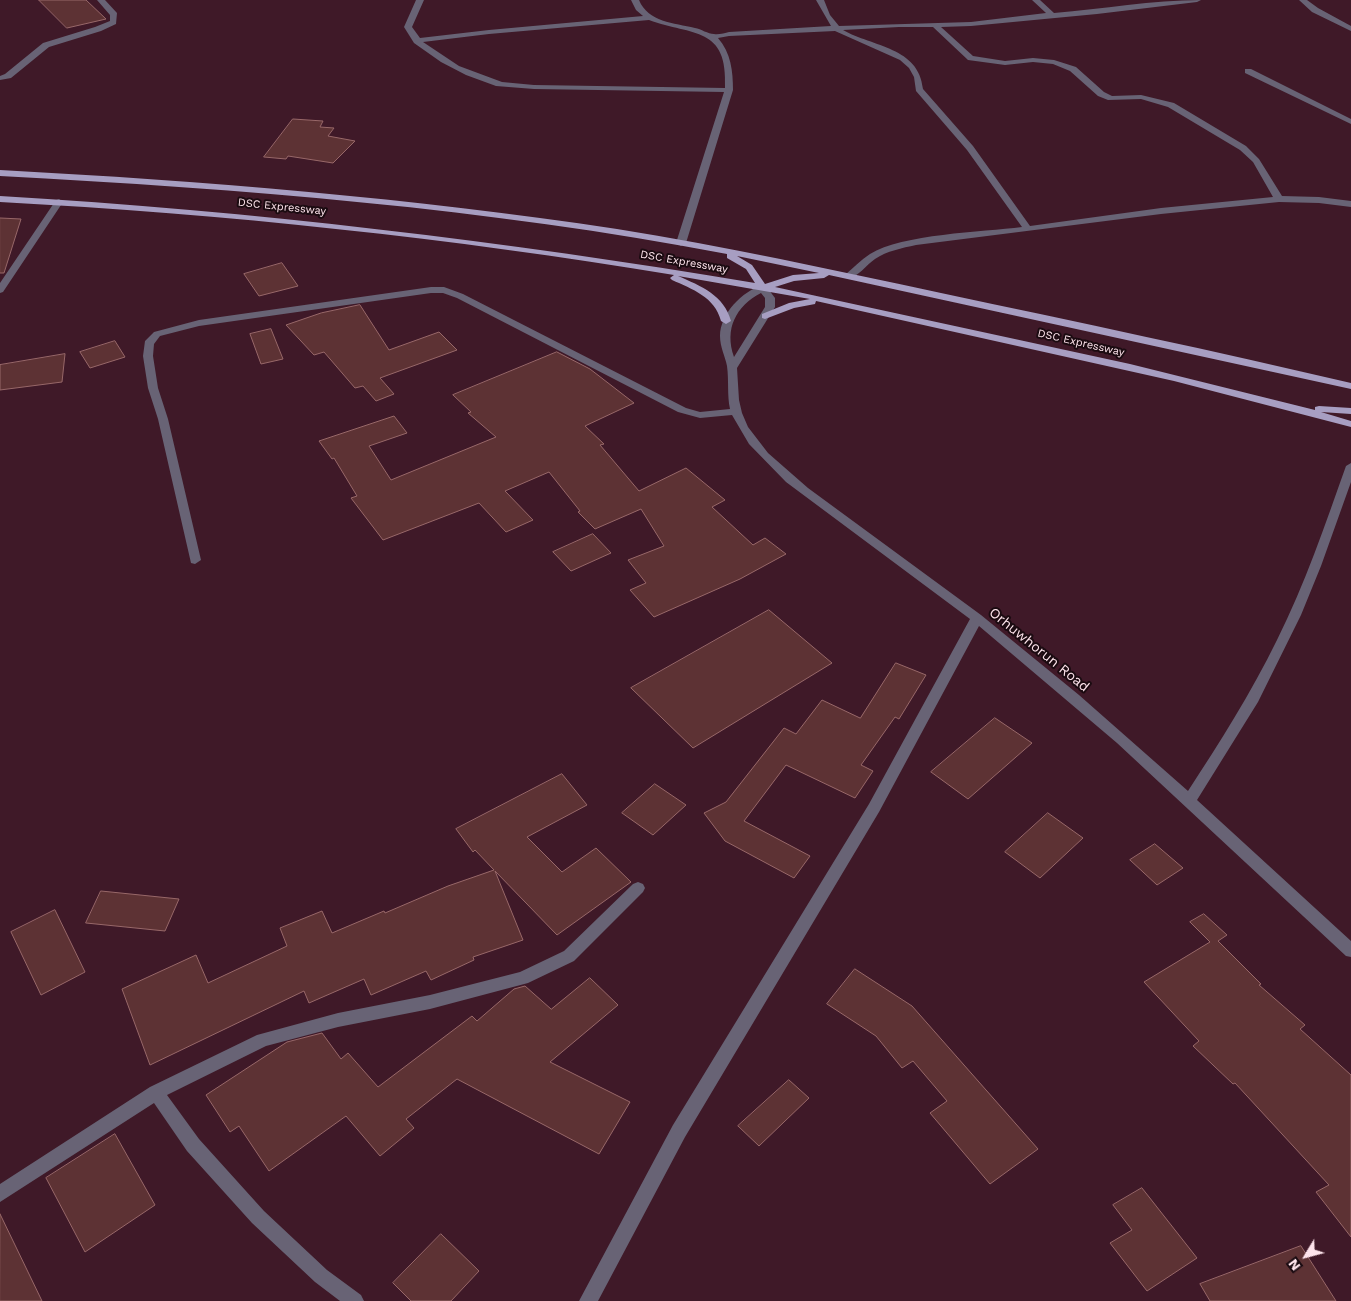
<!DOCTYPE html>
<style>
body{margin:0}
#map{position:relative;width:1351px;height:1301px;overflow:hidden;background:#3f1928;font-family:"Work Sans",sans-serif}
canvas{display:block}
.north{position:absolute;left:1281px;top:1231px;width:50px;height:50px;-webkit-text-stroke:4px #1b0b11;paint-order:stroke;rotate:233deg;font-size:14px;font-weight:700;line-height:20px;text-align:center;color:#fee4ec}
.north::after{content:'';display:block;margin:auto;width:18px;height:22px;background:#fee4ec;clip-path:polygon(50% 0,100% 100%,50% 72%,0 100%)}
</style>
<div id="map">
<canvas width="1351" height="1301"></canvas>
<div class="north">N</div>
</div>
<script>
const g = document.querySelector('canvas').getContext('2d');
g.lineJoin = 'round';
function fillPath(path, color) { g.fillStyle = color; g.fill(path, 'evenodd'); }
function stroke(path, color, width, dash) { g.strokeStyle = color; g.lineWidth = width; g.lineCap = dash ? 'butt' : 'round'; g.setLineDash(dash || []); g.stroke(path); }
function drawText(font, color, halo, rows, align = 'center') {
  g.font = font + ' "Work Sans",sans-serif'; g.lineWidth = 4; g.setLineDash([]); g.textBaseline = 'middle'; g.strokeStyle = halo; g.fillStyle = color; for (const [text, x, y, turn = 0] of rows) {
    g.save(); g.translate(x, y); g.rotate((+turn || 0) * Math.PI / 180); g.textAlign = isNaN(turn) ? turn : align; if (halo) g.strokeText(text, 0, 0); g.fillText(text, 0, 0); g.restore();
  }
}
const building = new Path2D(`
 M39 0H86L106 19 67 28Z
 M293 119 323 121 320 127 334 128 328 136 355 141 333 163 288 156 286 159 264 157Z
 M0 218 21 219 4 273H0Z
 M282 263 298 286 259 296 244 274Z
 M360 305 389 350 439 332 457 350 380 378 394 394 376 401 363 386 355 388 324 352 314 355 286 325 321 313Z
 M271 329 283 359 261 364 250 334Z
 M115 341 125 357 90 368 80 352Z
 M557 352 590 369 634 403 585 426 604 444 600 445 639 491 686 468 725 500 712 507 753 545 765 538 786 554 740 579 654 617 630 590 646 583 628 560 664 546 641 509 595 529 578 512 580 511 549 472 505 491 533 520 506 532 479 503 383 540 351 498 357 496 334 458 332 459 319 441 394 416 407 433 369 446 391 480 496 437 468 413 471 412 453 395Z
 M65 354 62 382 0 390V365Z
 M593 534 611 553 571 571 553 552Z
 M769 610 832 663 693 748 631 688Z
 M896 663 926 675 899 719 895 717 861 765 873 771 855 798 786 765 744 821 810 856 794 878 725 841 704 813 726 802 784 728 796 734 822 700 860 718Z
 M995 718 1032 743 968 799 931 772Z
 M562 774 587 805 527 837 562 872 596 848 631 882 557 935 495 871 523 940 473 957 474 960 431 980 426 971 371 995 364 979 309 1003 304 991 150 1065 122 989 196 955 208 983 287 946 280 928 322 911 332 933 384 911 385 913 448 886 494 870 475 850 473 852 456 829Z
 M655 784 686 805 653 835 622 813Z
 M1048 813 1083 838 1040 878 1005 852Z
 M1155 844 1183 868 1157 885 1130 860Z
 M101 891 179 899 165 931 86 923Z
 M55 910 85 972 41 995 11 932Z
 M1204 914 1227 935 1218 941 1261 984 1259 985 1305 1025 1300 1029 1351 1075V1237L1316 1192 1329 1185 1235 1083 1233 1084 1193 1046 1199 1041 1144 982 1210 942 1190 922Z
 M855 969 912 1006 1038 1149 990 1184 930 1113 947 1101 913 1061 902 1068 876 1036 827 1004Z
 M590 978 618 1005 550 1062 630 1102 599 1154 457 1079 406 1119 414 1128 380 1156 346 1116 269 1171 239 1126 230 1132 206 1095 287 1042 322 1033 341 1059 348 1053 378 1087 472 1016 477 1021 514 989 525 986 551 1009Z
 M789 1080 809 1098 759 1146 738 1126Z
 M115 1134 155 1205 85 1252 46 1178Z
 M1142 1188 1197 1258 1147 1291 1110 1243 1132 1230 1113 1205Z
 M0 1214 42 1301H0Z
 M441 1234 479 1271 451 1301H411L393 1283Z
 M1301 1246 1336 1301H1210L1200 1284Z`);
fillPath(building, '#5d3234');
stroke(building, '#986869', 1);
fillPath(new Path2D(`
 M97 0H105L117 13 116 24 101 31 49 47 11 78 0 80V76L5 74 43 43 95 27 110 21V15Z
 M416 0H424L412 27 420 38 489 30 643 16 636 10 631 0H639C648 22 674 23 695 28 701 29 708 34 714 34 718 35 725 33 729 32L831 26 816 0H824L830 15 839 26 971 22 1046 13 1032 0H1040L1054 13C1103 9 1152 0 1201 0L1197 2 1097 14 971 26 941 27 973 56 1005 61 1033 58 1054 60 1076 67 1104 92 1112 96 1141 95 1174 103 1246 146 1259 159 1282 196 1319 197 1351 201V207L1319 203 1279 202 1161 214 916 245C902 248 887 251 875 259 866 265 856 280 846 278V274C853 268 861 260 870 254 902 234 982 232 1022 227L967 150 916 91 914 77 909 68 900 60 835 31 729 36 718 38C731 53 733 71 733 90L686 243 681 246 676 243 724 92 534 89 496 86 466 75 441 62 414 43 404 27ZM649 20C693 36 728 26 725 88L534 85 502 82 459 66 423 42 489 34ZM899 27H933L968 60 1005 65 1033 62 1053 64 1070 71 1098 96 1108 100 1141 99 1168 107 1240 150 1253 162 1273 197 1161 208 1030 226 973 146 923 89C919 47 873 47 843 30Z
 M1299 0H1307L1318 8 1351 26V31L1312 12Z
 M1245 69H1251L1351 119V124L1245 73Z
 M59 199 63 202 3 292 0 293V283L56 200Z
 M763 285 766 286 775 298V307L737 368 739 400 742 413 748 427 768 453 808 488 981 615 1079 695 1188 791C1220 742 1251 693 1277 640 1305 584 1325 525 1346 466L1351 463V482L1321 566 1301 615 1258 702 1197 800 1351 941V957L1346 956 1117 743 979 626 879 812 685 1137 598 1301H579L673 1125 869 804 970 619 786 482 749 444 732 415 700 418 678 412 457 298 443 293H431L199 326 160 336 154 344 153 356 158 388 168 419 201 560 195 564 191 563 158 419 148 388 143 356 145 341 154 332 199 320 431 287H444L463 294 686 408 700 412 730 409C727 395 729 381 727 366 725 356 720 347 720 336 720 314 742 291 763 285ZM761 293 765 298V307L734 357C724 329 736 306 761 293Z
 M638 882 643 884 645 888 643 892 574 961 528 983 430 1009 338 1027 266 1046 167 1095 199 1139 264 1211 327 1270 361 1295 364 1301H340L315 1282 252 1223 187 1151 154 1103 0 1202V1184L150 1087 257 1035 338 1013 430 995 520 972 564 951 633 884Z`), '#686375');
fillPath(new Path2D(`
 M0 170C206 181 412 198 617 229 725 246 833 270 941 293 1078 322 1215 351 1351 383V389L829 275 824 278 794 281 775 287 1130 364 1315 410V407L1319 406 1351 408V414L1321 412 1351 421V427L1174 381 816 301 815 304 794 308 765 319 762 318V314L789 303 810 299 678 276C701 286 724 295 731 321L726 324 721 321C715 297 692 289 672 280L670 278 674 275C451 238 226 214 0 202V196C254 211 505 241 755 283L746 269 727 258V254C487 208 243 189 0 176ZM737 256 819 273 793 275 765 284 752 265Z`), '#a79ec2');
drawText('11px', '#fee4ec', '#1b0b11', [
 ["DSC Expressway",282,207,6],
 ["DSC Expressway",684,262,10],
 ["DSC Expressway",1081,343,13]
]);
drawText('14px', '#fee4ec', '#1b0b11', [
 ["Orhuwhorun Road",1039,650,39]
]);
</script>
